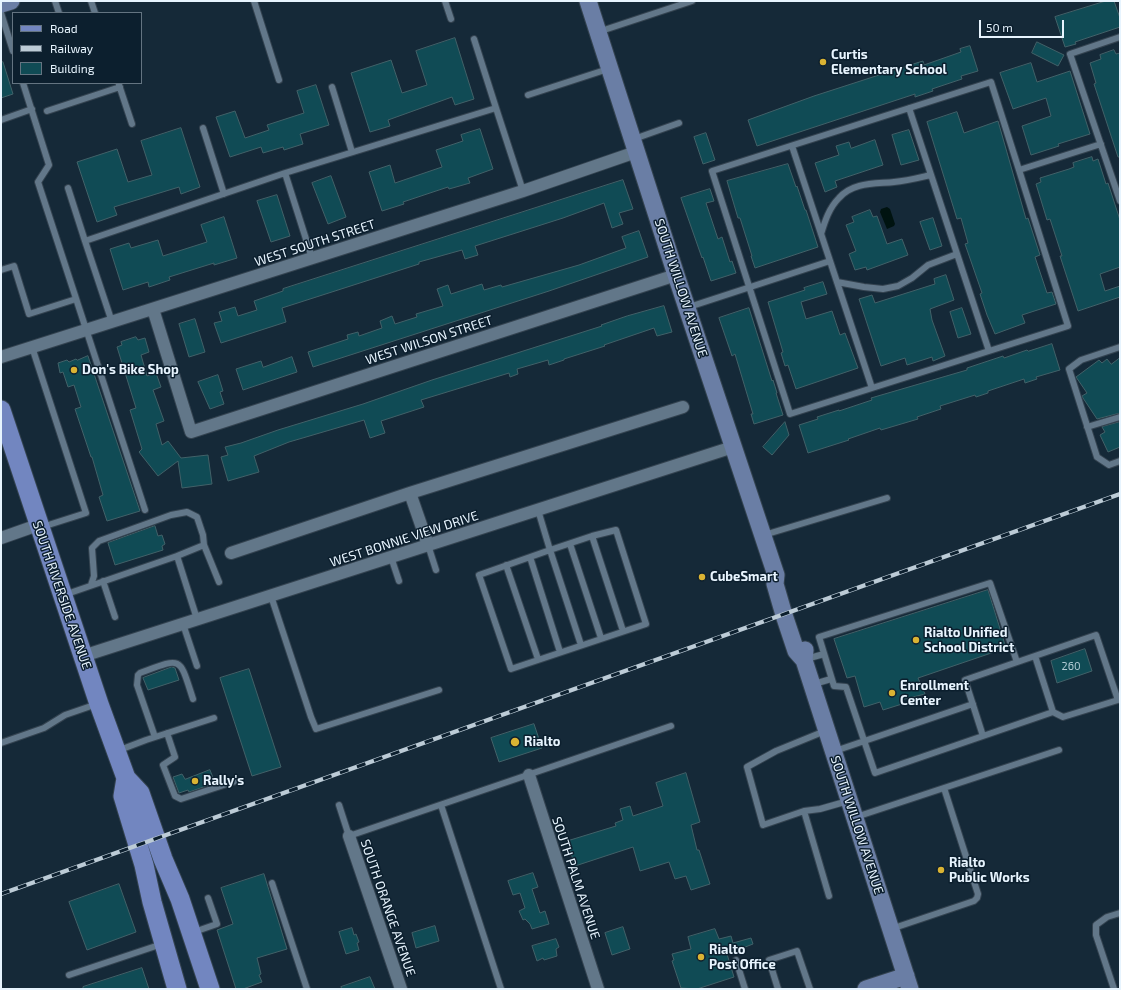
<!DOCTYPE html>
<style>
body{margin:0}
#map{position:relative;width:1121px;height:990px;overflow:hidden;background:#152938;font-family:"Exo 2",sans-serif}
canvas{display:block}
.frame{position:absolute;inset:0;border:2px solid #e7f4fe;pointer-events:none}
.legend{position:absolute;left:12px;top:12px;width:130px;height:72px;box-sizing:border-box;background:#0c1f2e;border:1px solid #647481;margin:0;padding:5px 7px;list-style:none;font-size:12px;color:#e7f4fe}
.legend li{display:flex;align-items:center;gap:8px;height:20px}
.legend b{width:20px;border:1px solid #647481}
.scale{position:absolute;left:979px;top:20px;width:85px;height:18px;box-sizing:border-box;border:2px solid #e7f4fe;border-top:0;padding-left:5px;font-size:12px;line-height:14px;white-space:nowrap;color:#e7f4fe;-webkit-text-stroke:3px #0c1f2e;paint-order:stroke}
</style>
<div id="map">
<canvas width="1121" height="990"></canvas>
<div class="frame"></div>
<ul class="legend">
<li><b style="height:5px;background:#7286c0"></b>Road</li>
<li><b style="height:5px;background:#bccbd6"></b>Railway</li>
<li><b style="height:11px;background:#104b55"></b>Building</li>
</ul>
<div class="scale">50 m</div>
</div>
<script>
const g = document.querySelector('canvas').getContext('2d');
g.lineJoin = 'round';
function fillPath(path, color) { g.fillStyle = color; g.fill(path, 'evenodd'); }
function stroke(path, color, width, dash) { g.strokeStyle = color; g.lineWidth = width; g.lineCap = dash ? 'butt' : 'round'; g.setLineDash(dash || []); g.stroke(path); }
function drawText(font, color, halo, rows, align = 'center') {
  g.font = font + ' "Exo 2",sans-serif'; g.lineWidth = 3; g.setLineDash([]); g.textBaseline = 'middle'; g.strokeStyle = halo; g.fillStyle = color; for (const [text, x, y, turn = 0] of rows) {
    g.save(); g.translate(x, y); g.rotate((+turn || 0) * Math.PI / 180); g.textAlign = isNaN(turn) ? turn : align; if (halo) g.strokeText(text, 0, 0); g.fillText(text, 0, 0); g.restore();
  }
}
fillPath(new Path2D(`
 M887 207 890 209 895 224 894 226 887 229 880 212 881 209Z`), '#001310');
const building = new Path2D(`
 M1106 1H1114L1120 18V27L1075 42 1076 44 1065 47 1055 17Z
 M455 38 474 99 455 105 452 97 388 120 390 126 370 132 351 73 391 60 402 93 427 85 416 51Z
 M1037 42 1064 55 1058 66 1032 53Z
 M970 46 978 71 961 76 962 79 932 89 933 91 915 97V94L757 146 748 120 814 96 910 65 923 61 924 65 961 52 960 49Z
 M1114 50 1116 54 1120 53V157H1118L1094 84 1096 83 1090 63 1101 59 1100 55Z
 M3 62 13 94 1 98V63Z
 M1031 63 1037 82 1070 71 1090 134 1058 144 1059 146 1031 155 1022 126 1051 116 1046 98 1013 109 1000 73Z
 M316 85 329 125 300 134 303 144 284 150 283 147 263 153 261 147 230 157 216 117 235 111 245 138 269 130 267 125 304 113 297 91Z
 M957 112 964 133 998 121 1026 219 1028 218 1040 255 1035 257 1047 293 1052 292 1056 304 1022 315 1025 323 995 334 987 315 980 294 982 293 965 244 968 243 961 218 957 219 927 122Z
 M181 128 200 187 181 194 179 187 114 207 117 215 97 222 77 162 117 149 128 182 152 175 141 141Z
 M480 129 493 169 468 178 470 183 449 189 448 187 403 202 404 204 382 211 369 172 390 165 395 183 442 167 436 150 463 141 461 135Z
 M909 130 919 160 901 165 892 135Z
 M706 133 715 160 703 164 694 137Z
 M875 140 883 165 835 181 837 187 825 192 815 163 839 155 836 146 849 142 851 148Z
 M1092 157 1093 161 1098 159 1106 184 1108 183 1120 220V267L1100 274 1105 291 1120 286V297L1078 311 1060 256H1062L1050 219 1047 220 1036 184 1041 182 1040 178 1069 169 1074 167 1073 163Z
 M788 164 796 187 797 186 805 210H806L818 247 755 268 751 256H752L740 218H738L727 181Z
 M331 176 346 217 328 224 312 183Z
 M623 180 633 209 619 213 623 224 612 228 604 203 563 218 475 246 478 255 465 259 462 250 419 262V264L282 308 286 322 221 343 214 323 222 321 219 312 235 307 238 316 257 310 254 301 283 291V289Z
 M710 189 714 201 706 203 718 239 722 237 730 262 732 261 736 273 711 281 703 257 702 258 681 198Z
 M277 195 290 236 271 242 257 201Z
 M870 210 873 217 877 216 887 244 902 239 908 255 867 270 866 267 855 270 849 254 856 251 846 225 854 222 852 217Z
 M224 217 237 258 214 265V263L169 277 170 280 149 287 148 282 123 290 110 249 129 243 131 248 158 240 163 256 207 242 201 225Z
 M933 218 942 246 930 250 920 222Z
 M639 231 648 257 549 291 313 367 308 352 348 339 347 335 358 332 359 336 382 328 380 321 392 316 395 324 417 317 416 314 443 306 437 289 448 285 451 294 482 284 484 290 501 285 502 287 579 265 626 248 622 237Z
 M946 275 954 300 930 309 932 320 945 356 933 361 932 357 907 365 905 358 881 366 859 299 872 295 875 303 935 284 934 279Z
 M823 282 827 294 801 302 806 319 832 311 840 335 845 333 858 368 796 389 788 365 785 366 781 353 783 352 768 302 805 290 804 288Z
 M664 306 672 332 657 336 654 328 604 345 605 346 564 359V360L549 365 548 360 517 369 518 374 510 377 509 373 421 400 424 407 381 421 385 433 370 438 364 420 289 442 254 456 259 472 228 481 221 457 228 455 225 447 241 443 278 430 363 404 432 380 602 326 601 325 627 316Z
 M749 308 772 381 773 380 777 393H776L783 415 754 424 751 414H753L735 354 732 356 719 318Z
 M962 308 971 334 958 338 950 312Z
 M195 319 205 352 189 357 179 324Z
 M136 337 138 340 145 338 149 352 141 355 147 376 156 373 161 387 153 390 164 421 156 424 162 445 168 441 181 458 208 455 212 484 182 488 178 461 158 476 139 452 142 449 130 410 136 408 117 347 122 345 121 342Z
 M1052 344 1060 370 1036 377 1037 379 1025 383 1024 379 988 391V393L976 397 975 395 940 406 941 409 917 417 918 419 881 430 880 428 848 439 849 440 808 453 799 425 818 419 817 417 839 410V411L872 400 871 398 967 370V368L1003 356 1004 358 1027 350 1028 351Z
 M88 356 140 511 107 521 99 497 103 495 92 457H91L75 409 81 407 74 385 68 387 63 372 60 373 58 363 67 360 69 362 76 359 77 360Z
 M292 357 297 372 243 390 236 369 261 361 263 367Z
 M1120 358V413L1097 419 1083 398 1082 396 1087 393 1076 377 1099 360 1102 363 1107 359 1111 364Z
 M218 375 223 391 220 392 224 404 210 409 198 382Z
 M785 422 789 435 772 455 763 447Z
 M1120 422V447L1108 452 1100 435 1105 432 1102 427Z
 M155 526 158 536 162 535 165 544 162 546 163 550 115 565 108 543Z
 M988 590 1006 648 918 678 925 694 901 700 902 704 883 710 880 702 864 707 855 676 847 678 834 639Z
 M1085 649 1092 671 1057 683 1051 661Z
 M172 667 175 668 179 680 148 690 143 678Z
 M249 669 281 767 252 776 220 678Z
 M534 724 542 748 499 762 491 738Z
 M210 770 215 783 189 792 188 790 179 793 173 777 182 774 185 779Z
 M686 773 700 822 691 825 697 850H699L710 884 691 890 686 876 675 879 669 862 640 871 633 847 575 866 567 841 616 826 615 823 623 820 620 809 630 806 633 816 663 806 656 783Z
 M533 873 538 887 532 889 540 913 545 911 549 924 532 929 530 924 525 919 523 920 519 911 525 908 520 893 513 895 508 881Z
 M264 874 287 949 257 958 261 974 259 975 262 982 243 989H236L217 930 233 924 221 888Z
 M119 884 136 932 87 950 69 902Z
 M435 926 439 941 416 948 412 933Z
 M623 927 630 949 612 955 605 933Z
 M352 928 354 935 356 934 359 942 357 943 359 950 346 954 339 932Z
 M715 929 719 939 731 936 733 943 751 938 753 944 727 954 734 977 697 989 681 988 672 961 674 960 672 954 691 949 688 937Z
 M556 939 559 947 556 949 557 956 544 960 543 958 537 961 532 946Z
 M142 968 149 989H83V987Z
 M370 977 375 989H342L341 987Z`);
fillPath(building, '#104b55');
stroke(building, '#426168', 1);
const lane = new Path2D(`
 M55 1 59 13
 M91 1 95 13
 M254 1 279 80
 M445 1 451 19
 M1 13 13 51
 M598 32 692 1
 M1120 37 1070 54 1120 201
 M474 39 496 108
 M23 83 49 165 38 182 145 510
 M119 85 132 124
 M332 87 352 152
 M528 95 608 69
 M909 108 989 351
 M47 111 120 87
 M1 120 32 109
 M203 128 224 194
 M634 139 679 123
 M792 146 872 388
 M1019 170 1068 326 790 414 712 171 991 82 1019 170 1101 144
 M68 188 85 241
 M821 234C825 221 829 208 839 198 853 182 875 184 894 182 907 181 918 178 931 175
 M312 258 285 173 496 108 523 191
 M1 270 14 266 29 314 76 299
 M837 282 864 287 883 289 898 286 912 278 928 265 957 254
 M689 307 830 261
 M112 322 85 241 285 173
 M32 347 86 513 42 527
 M1120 347 1081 360 1069 369 1097 457 1109 465 1120 461
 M1087 427 1120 417
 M538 510 550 550 479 575 511 669 646 624 616 530 592 536 550 550 581 645
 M764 535 887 498
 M592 536 623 631
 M570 544 601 638
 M428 545 436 570
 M177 556 204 545
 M391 557 399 581
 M530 557 560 652
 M506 565 538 659
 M103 581 115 617
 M91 585 94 576 92 548 99 541 171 515 187 512 197 517 203 535 204 545 219 582
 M64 595 177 556 197 619
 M271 596 311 717 316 729 439 690
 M183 624 197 666
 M1035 656 1053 712
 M806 659 824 654
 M814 684 831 679
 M825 731 776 751 747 767 763 825 804 811 829 896
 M167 733 175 757 163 765 175 796 181 799 236 781
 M983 736 965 680 1096 635 1118 700 1063 717 1053 712 875 773 846 687 834 686 819 637 990 583 1017 662
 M155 737 137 685 138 675 140 673C183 657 179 656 193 699
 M1 743 44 728 65 715 97 704
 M117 751 146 740 214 718
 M835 751 973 704
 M339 805 349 836 671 726
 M441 805 501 989
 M804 811 820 809 848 801
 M856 817 1059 750
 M272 883 307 989
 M891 929 974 901 977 898 978 894 944 788
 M194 932 217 924 208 898
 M736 960 745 989
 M69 975 162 944
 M778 989 769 960 797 951 810 989
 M1114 989 1096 935V925L1107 917 1120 913`);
const street = new Path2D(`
 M153 309 191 432 676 275
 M1 357 523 191 636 152
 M410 493 428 545
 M1 538 38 525
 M231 553 410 493 683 407
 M83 656 733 447
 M529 775 598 989
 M349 836 401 989`);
const secondary = new Path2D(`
 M588 1 676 275 776 575 775 584 784 615 796 651 804 660
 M1 4 11 1
 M805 650 804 660 910 989
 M866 989 906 976`);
const primary = new Path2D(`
 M1 410 99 704 126 778 140 793 163 859 180 899 210 989
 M126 778 123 796 144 865 152 902 177 989`);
stroke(lane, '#344350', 8);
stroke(street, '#344350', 14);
stroke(secondary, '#344350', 19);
stroke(primary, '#344350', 21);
stroke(lane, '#627789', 6);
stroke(street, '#627789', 12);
stroke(secondary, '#6a7ea5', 17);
stroke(primary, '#7286c0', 19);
const rail = new Path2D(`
 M1 894 1120 494`);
stroke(rail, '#bccbd6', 4.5);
stroke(rail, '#0c1f2e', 3, [9]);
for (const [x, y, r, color] of [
 [823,62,4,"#dab333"],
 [74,370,4,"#dab333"],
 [702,577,4,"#dab333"],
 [916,640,4,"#dab333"],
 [892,693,4,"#dab333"],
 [515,742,5,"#dab333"],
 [195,781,4,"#dab333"],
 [941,870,4,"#dab333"],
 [701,957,4,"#dab333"]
]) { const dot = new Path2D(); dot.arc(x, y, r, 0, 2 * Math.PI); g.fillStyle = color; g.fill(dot); stroke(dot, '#0c1f2e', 1.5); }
drawText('11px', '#b1cad4', null, [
 ["260",1071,666]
]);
drawText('bold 13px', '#e7f4fe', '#0c1f2e', [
 ["Curtis",831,55],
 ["Elementary School",831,70],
 ["Don's Bike Shop",82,370],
 ["CubeSmart",710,577],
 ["Rialto Unified",924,633],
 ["School District",924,648],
 ["Enrollment",900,686],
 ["Center",900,701],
 ["Rialto",524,742],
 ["Rally's",203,781],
 ["Rialto",949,863],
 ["Public Works",949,878],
 ["Rialto",709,950],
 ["Post Office",709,965]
], 'left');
drawText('13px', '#e7f4fe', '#0c1f2e', [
 ["WEST SOUTH STREET",315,243,-18],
 ["SOUTH WILLOW AVENUE",681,288,72],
 ["WEST WILSON STREET",429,340,-18],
 ["WEST BONNIE VIEW DRIVE",404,539,-18],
 ["SOUTH RIVERSIDE AVENUE",62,595,71],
 ["SOUTH WILLOW AVENUE",857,825,72],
 ["SOUTH PALM AVENUE",576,878,72],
 ["SOUTH ORANGE AVENUE",388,908,71]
]);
</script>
